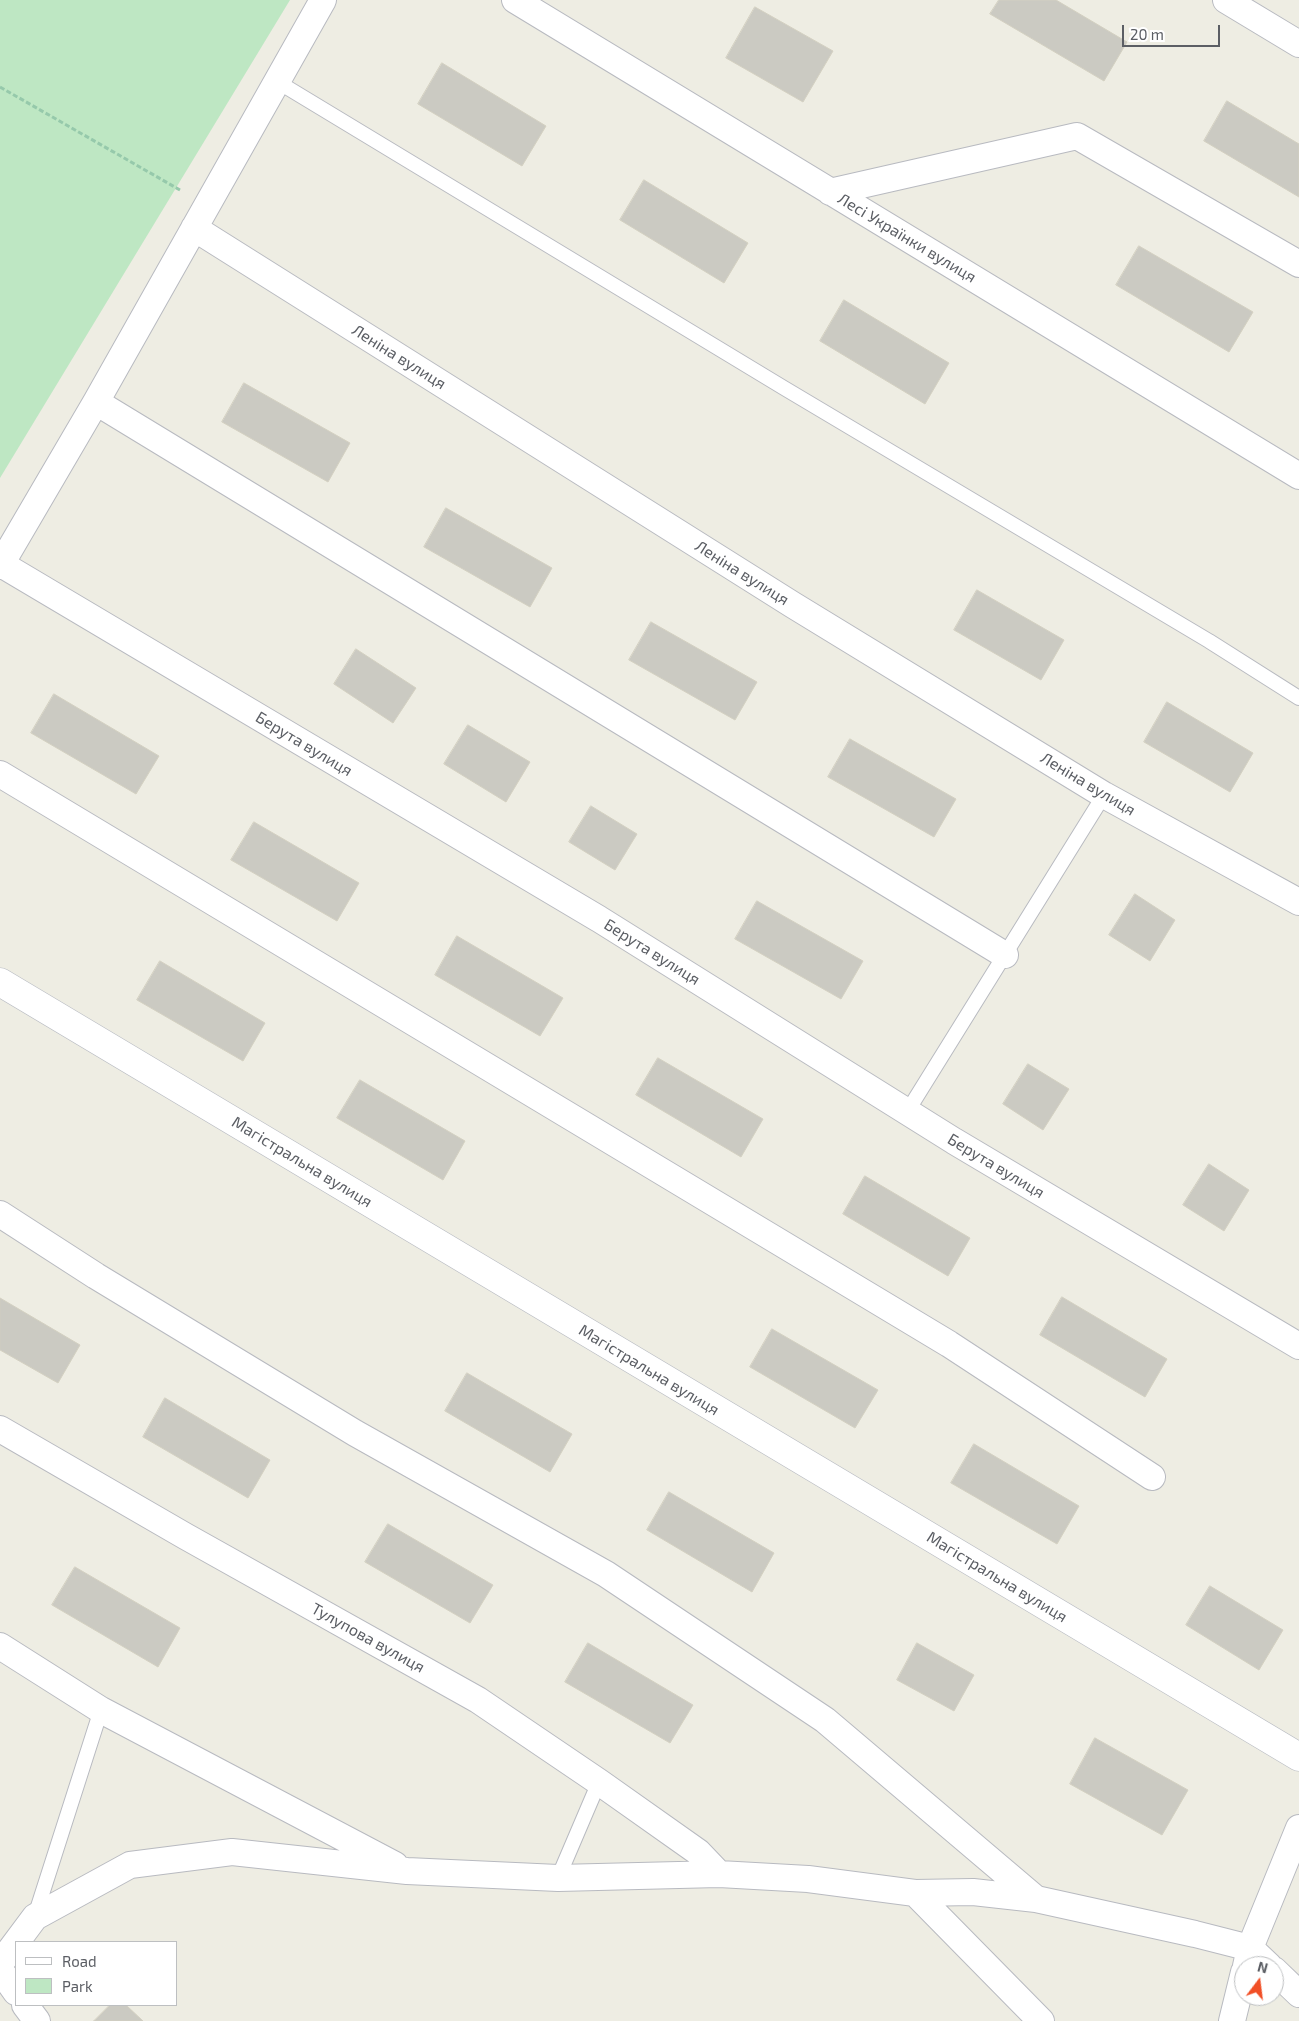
<!DOCTYPE html>
<meta charset="utf-8">
<style>
body{margin:0}
#map{position:relative;width:1299px;height:2021px;overflow:hidden;background:#eeede3;font-family:"Exo 2",sans-serif}
canvas{display:block}
.legend{position:absolute;left:15px;top:1941px;width:162px;height:65px;box-sizing:border-box;background:#fff;border:1px solid #bdbfc1;margin:0;padding:6px 9px;list-style:none;font-size:15px;color:#5b5e64}
.legend li{display:flex;align-items:center;gap:10px;height:25px}
.legend b{width:25px;border:1px solid #bdbfc1}
.north{position:absolute;left:1234px;top:1956px;width:50px;height:50px;box-sizing:border-box;background:#fff;border:1px solid #bdbfc1;border-radius:50%;rotate:15deg;font-size:14px;font-weight:700;line-height:20px;text-align:center;color:#5b5e64}
.north::after{content:'';display:block;margin:auto;width:18px;height:22px;background:#f14f26;clip-path:polygon(50% 0,100% 100%,50% 72%,0 100%)}
.scale{position:absolute;left:1122px;top:25px;width:98px;height:22px;box-sizing:border-box;border:2px solid #5b5e64;border-top:0;padding-left:6px;font-size:15px;line-height:18px;white-space:nowrap;color:#5b5e64;-webkit-text-stroke:4px #fff;paint-order:stroke}
</style>
<div id="map">
<canvas width="1299" height="2021"></canvas>
<ul class="legend">
<li><b style="height:6px;background:#fff"></b>Road</li>
<li><b style="height:14px;background:#bee7c3"></b>Park</li>
</ul>
<div class="north">N</div>
<div class="scale">20 m</div>
</div>
<script>
const g = document.querySelector('canvas').getContext('2d');
g.lineJoin = 'round';
function fillPath(path, color) { g.fillStyle = color; g.fill(path, 'evenodd'); }
function stroke(path, color, width, dash) { g.strokeStyle = color; g.lineWidth = width; g.lineCap = dash ? 'butt' : 'round'; g.setLineDash(dash || []); g.stroke(path); }
function drawText(font, color, halo, rows, align = 'center') {
  g.font = font + ' "Exo 2",sans-serif'; g.lineWidth = 4; g.setLineDash([]); g.textBaseline = 'middle'; g.strokeStyle = halo; g.fillStyle = color; for (const [text, x, y, turn = 0] of rows) {
    g.save(); g.translate(x, y); g.rotate((+turn || 0) * Math.PI / 180); g.textAlign = isNaN(turn) ? turn : align; if (halo) g.strokeText(text, 0, 0); g.fillText(text, 0, 0); g.restore();
  }
}
fillPath(new Path2D(`
 M0 0H290L0 478Z`), '#bee7c3');
const building = new Path2D(`
 M999 0H1056L1127 42 1104 81 990 14Z
 M755 7 833 51 803 102 726 58Z
 M442 63 546 126 522 166 418 104Z
 M1227 101 1299 144V197L1204 141Z
 M644 180 748 243 724 283 620 220Z
 M1139 246 1253 312 1229 352 1116 285Z
 M844 300 949 363 925 404 820 341Z
 M244 383 350 443 328 482 222 422Z
 M446 508 552 568 530 607 424 547Z
 M977 590 1064 640 1041 680 954 630Z
 M651 622 757 682 735 720 629 660Z
 M356 649 416 688 393 723 334 684Z
 M54 694 159 756 136 794 31 733Z
 M1167 702 1253 753 1230 792 1144 742Z
 M468 725 530 762 506 802 444 764Z
 M850 739 956 799 934 837 828 777Z
 M591 806 637 834 615 870 569 842Z
 M254 822 359 883 337 921 231 860Z
 M1135 894 1175 920 1150 961 1109 935Z
 M757 901 863 961 841 999 735 939Z
 M457 936 563 998 540 1036 435 975Z
 M160 961 265 1023 243 1061 137 1000Z
 M658 1058 763 1119 741 1157 636 1095Z
 M1028 1064 1069 1089 1043 1130 1003 1104Z
 M360 1080 465 1141 443 1180 337 1118Z
 M1209 1164 1249 1190 1224 1231 1183 1205Z
 M865 1176 970 1238 948 1276 843 1214Z
 M1062 1297 1167 1359 1145 1397 1040 1335Z
 M0 1298 80 1345 58 1383 0 1350Z
 M772 1329 878 1390 855 1428 750 1367Z
 M467 1373 572 1434 550 1472 445 1411Z
 M165 1398 270 1460 248 1498 143 1437Z
 M974 1444 1079 1506 1057 1544 951 1483Z
 M669 1492 774 1553 752 1592 647 1530Z
 M388 1524 493 1585 470 1623 365 1562Z
 M75 1567 180 1628 158 1667 52 1605Z
 M1210 1586 1283 1630 1259 1670 1186 1625Z
 M588 1643 693 1705 670 1743 565 1682Z
 M917 1643 974 1675 954 1711 897 1680Z
 M1095 1738 1188 1790 1162 1835 1070 1784Z
 M110 2005H126L143 2021H94Z`);
fillPath(building, '#cbcac2');
stroke(building, '#d3d0c1', 1);
const lane = new Path2D(`
 M278 82 784 388 1209 641 1299 698
 M907 1112 1104 795
 M558 1878 599 1782
 M35 1916 101 1710`);
const street = new Path2D(`
 M515 0 1299 476
 M1226 0 1299 44
 M830 192 1077 136 1299 264
 M194 228 793 605 1104 795 1299 902
 M96 402 1005 955
 M1 564 599 919 954 1141 1299 1346
 M0 566 96 402 323 0
 M0 774 949 1344 1152 1477
 M0 1214 96 1276 355 1433 606 1574 825 1720 1036 1899
 M0 1429 185 1536 478 1700 599 1782 698 1852 719 1874
 M0 1646 101 1710 395 1865
 M915 1893 1041 2021
 M0 1964 35 1917 130 1865 232 1852 407 1871 558 1878 719 1874 808 1879 915 1893 973 1892 1036 1899 1195 1934 1250 1948 1299 1828
 M1246 1966 1250 1948 1269 1966
 M0 1970 16 1992
 M1274 1970 1299 1994
 M25 2005 37 2021
 M1232 2021 1244 1972`);
const secondary = new Path2D(`
 M0 982 1299 1757`);
stroke(lane, '#b8bac0', 16);
stroke(street, '#b8bac0', 28);
stroke(secondary, '#b8bbc2', 29);
stroke(new Path2D(`
 M0 87 180 190`), '#96c9ab', 3, [5, 2.5]);
stroke(lane, '#fff', 14);
stroke(street, '#fff', 26);
stroke(secondary, '#fff', 28);
drawText('16px', '#5b5e64', '#fff', [
 ["Лесі Українки вулиця",907,238,31],
 ["Леніна вулиця",399,357,32],
 ["Леніна вулиця",742,573,32],
 ["Берута вулиця",304,744,31],
 ["Леніна вулиця",1088,784,31],
 ["Берута вулиця",652,952,32],
 ["Магістральна вулиця",302,1162,31],
 ["Берута вулиця",996,1166,31],
 ["Магістральна вулиця",649,1370,31],
 ["Магістральна вулиця",997,1577,31],
 ["Тулупова вулиця",368,1638,29]
]);
</script>
